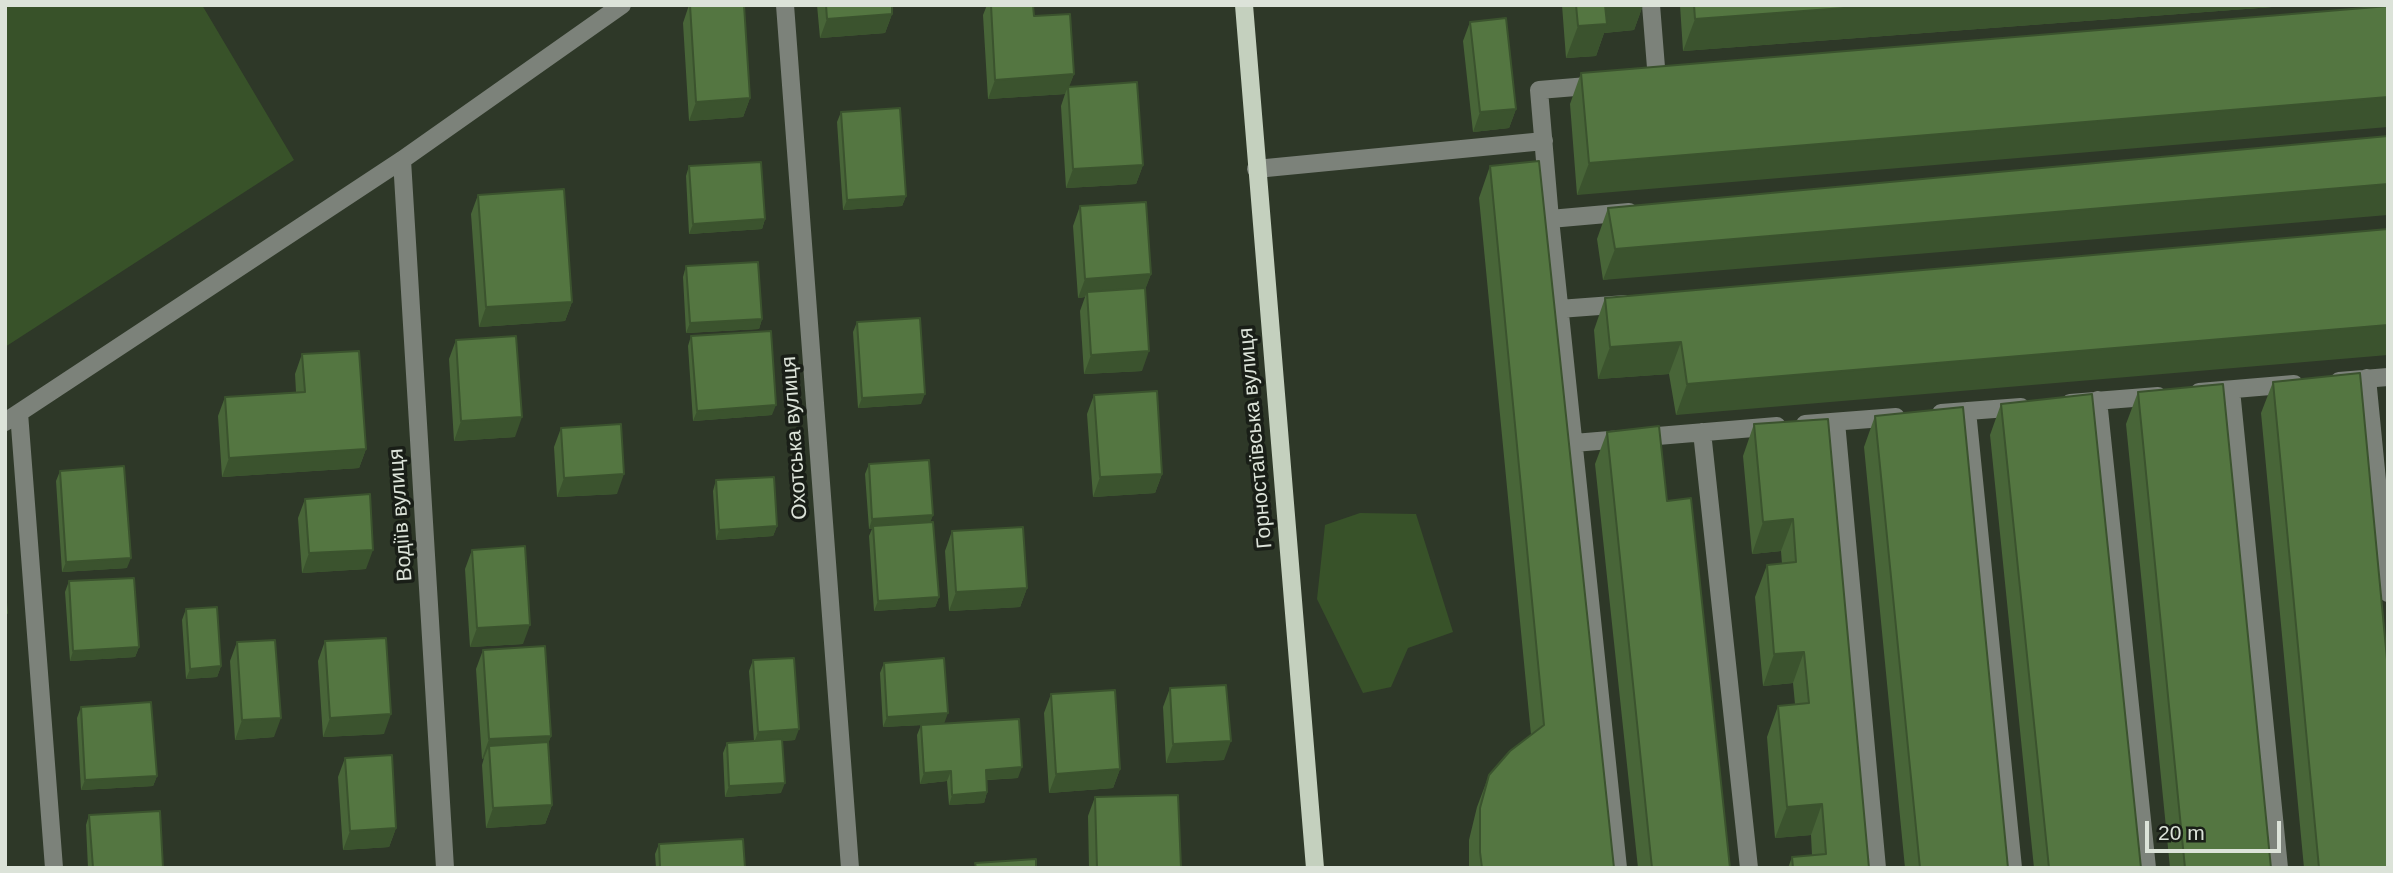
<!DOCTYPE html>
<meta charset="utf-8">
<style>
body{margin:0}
#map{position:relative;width:2393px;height:873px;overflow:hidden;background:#2e3828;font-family:Arial,sans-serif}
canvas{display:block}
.frame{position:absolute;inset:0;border:7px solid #dce3d9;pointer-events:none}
.scale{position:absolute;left:2145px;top:821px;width:136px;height:32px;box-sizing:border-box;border:4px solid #dce3d9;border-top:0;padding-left:9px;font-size:21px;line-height:24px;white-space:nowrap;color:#dce3d9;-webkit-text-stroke:5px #191e17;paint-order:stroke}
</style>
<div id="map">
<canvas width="2393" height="873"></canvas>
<div class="frame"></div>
<div class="scale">20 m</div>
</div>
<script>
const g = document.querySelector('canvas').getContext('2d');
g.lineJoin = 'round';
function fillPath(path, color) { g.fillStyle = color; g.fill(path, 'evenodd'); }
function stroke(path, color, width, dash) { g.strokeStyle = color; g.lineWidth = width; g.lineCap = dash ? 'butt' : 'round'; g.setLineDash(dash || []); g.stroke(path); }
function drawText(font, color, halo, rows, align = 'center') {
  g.font = font + ' Arial,sans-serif'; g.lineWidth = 7; g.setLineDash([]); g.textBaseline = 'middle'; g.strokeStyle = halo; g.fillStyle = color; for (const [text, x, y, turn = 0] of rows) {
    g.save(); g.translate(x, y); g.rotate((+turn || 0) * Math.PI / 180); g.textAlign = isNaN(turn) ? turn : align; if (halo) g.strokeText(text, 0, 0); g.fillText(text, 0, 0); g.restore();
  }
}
fillPath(new Path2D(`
 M5 5H202L294 160 5 347Z
 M1360 513 1416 514 1453 632 1408 648 1391 687 1363 693 1317 599 1325 525Z`), '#385229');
stroke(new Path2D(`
 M785 5 850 868
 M1651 5 1657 80
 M1600 85 1539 90 1550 219 1629 212
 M402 160 445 868
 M1256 169 1544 141
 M1550 219 1618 868
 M1559 309 1626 304
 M2367 378 2388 593
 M2339 381 2388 377
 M2231 390 2279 868
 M2199 392 2294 384
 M2098 400 2147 868
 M2070 403 2158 396
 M1967 411 2013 868
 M19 413 54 868
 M1941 413 2021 407
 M5 422 402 160 622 5
 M1836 422 1877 868
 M1805 424 1896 417
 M1702 432 1749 868
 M1574 443 1777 426`), '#7c827a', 18);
stroke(new Path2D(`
 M1244 5 1315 868`), '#c4d0be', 18);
fillPath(new Path2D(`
 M689 5H744L750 98 743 117 689 121 683 23Z
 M817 5H892V14L885 33 820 38Z
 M987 5H1033L1034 16 1074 74 1069 86 1143 165 1136 184 1066 188 1061 106 1065 94 988 99 983 15Z
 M1562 5H1643L1634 30 1604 33 1596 56 1566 58Z
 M1680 5H2299L1683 51Z
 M2388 6 1577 195 1570 104 1581 73Z
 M1470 22 1516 109 1509 128 1473 132 1463 41Z
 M841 112 906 196 902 206 843 210 837 122Z
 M2388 136 1603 280 1597 239 1608 208Z
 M689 166 765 219 762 229 689 234 686 176Z
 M1490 166 1614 868H1469V840L1477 807 1489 775 1531 735 1479 198Z
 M478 195 572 302 565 321 479 327 471 214Z
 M1080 206 1151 274 1145 289 1142 371 1084 374 1080 311 1085 297 1078 298 1073 226Z
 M2388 229 1676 415 1669 374 1598 379 1594 330 1605 298Z
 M686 266 762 319 759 329 686 333 683 277Z
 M857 322 921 404 858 408 853 332Z
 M691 336 772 415 693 421 688 346Z
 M456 340 515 437 454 441 449 359Z
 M302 354 366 449 359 468 222 477 218 416 225 397 296 392 295 374Z
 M2273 382 2388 868H2304L2261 413Z
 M2138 392 2271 868H2170L2126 424Z
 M1094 395 1162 474 1155 493 1093 497 1087 414Z
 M2001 404 2141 868H2034L1990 435Z
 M1875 416 2008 868H1905L1864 447Z
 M1828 419 1869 868H1788L1792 857 1812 855 1811 835 1775 838 1767 737 1778 706 1795 704 1793 683 1763 686 1755 597 1767 565 1782 564 1781 551 1752 554 1743 456 1754 424Z
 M561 428 617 494 557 497 554 447Z
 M1607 432 1730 868H1638L1595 464Z
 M869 464 933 515 930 522 939 597 935 607 874 611 869 536 872 529H869L865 474Z
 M60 471 127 568 62 572 56 481Z
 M716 480 777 526 773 536 716 540 713 491Z
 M305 499 366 569 302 573 298 518Z
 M952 531 1027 588 1020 607 949 611 945 551Z
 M472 550 523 644 470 647 465 569Z
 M69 581 139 647 135 657 70 661 65 592Z
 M186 609 221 666 217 677 186 679 182 620Z
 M325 641 384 734 323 737 318 661Z
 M237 642 274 737 235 740 230 661Z
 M483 650 551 736 548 743 552 805 545 824 486 828 482 765 484 758 482 759 476 669Z
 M753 660 795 740 782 741 781 793 725 797 723 753 727 743 754 741 749 671Z
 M884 663 944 723 1018 778 987 780V792L984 803 949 805 947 781 920 784 917 735 921 725 883 727 880 673Z
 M1170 688 1224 760 1166 763 1163 707Z
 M1051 694 1120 769 1113 788 1049 793 1044 713Z
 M81 707 157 776 153 786 81 790 77 718Z
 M345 758 396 828 389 847 343 850 338 777Z
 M1095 797 1181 868H1089L1088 816Z
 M89 815 163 868H88L86 825Z
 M659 844 745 868H656L655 854Z`), '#486538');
fillPath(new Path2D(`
 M1604 5H1643L1634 30 1604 33 1596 56 1566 58 1578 26Z
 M1885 5H2299L1683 51 1695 19Z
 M892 14 885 33 820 38 827 19Z
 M1074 74 1068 90V87L1065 94 988 99 995 80Z
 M2388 97V127L1577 195 1589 163Z
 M750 98 743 117 689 121 696 102Z
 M1516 109 1509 128 1473 132 1480 112Z
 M1143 165 1136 184 1066 188 1073 169Z
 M2388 184V215L1603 280 1615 249Z
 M906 196 902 206 843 210 847 200Z
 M765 219 762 229 689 234 693 224Z
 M1151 274 1144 293 1087 292 1085 297 1078 298 1085 279Z
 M572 302 565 321 479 327 486 307Z
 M762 319 759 329 686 333 690 323Z
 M2388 325V355L1676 415 1687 384Z
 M1681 342 1669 374 1598 379 1610 347Z
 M1149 351 1142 371 1084 374 1091 355Z
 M925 394 921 404 858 408 862 398Z
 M776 405 772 415 693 421 697 411Z
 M522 417 515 437 454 441 461 421Z
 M366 449 359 468 222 477 229 458Z
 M624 474 617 494 557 497 564 478Z
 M1162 474 1155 493 1093 497 1100 477Z
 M933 515 929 526H873L872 529H869L872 519Z
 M1793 519 1781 551 1752 554 1763 522Z
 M777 526 773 536 716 540 719 530Z
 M373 550 366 569 302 573 309 553Z
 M131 558 127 568 62 572 66 562Z
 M1027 588 1020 607 949 611 956 592Z
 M939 597 935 607 874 611 878 601Z
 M530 625 523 644 470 647 477 628Z
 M139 647 135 657 70 661 73 651Z
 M1804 652 1793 683 1763 686 1774 654Z
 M221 666 217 677 186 679 190 669Z
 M948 713 944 724 883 727 887 717Z
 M391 714 384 734 323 737 330 718Z
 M281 718 274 737 235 740 242 720Z
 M799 729 795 740 754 743 758 732Z
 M551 736 544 755 489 746 484 758 482 759 489 739Z
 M1231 741 1224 760 1166 763 1173 744Z
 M1022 767 1018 778 982 780 986 770Z
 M1120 769 1113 788 1049 793 1056 774Z
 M951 771 947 781 920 784 924 773Z
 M157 776 153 786 81 790 85 780Z
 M785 783 781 793 725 797 729 786Z
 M987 792 984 803 949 805 952 795Z
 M1822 804 1811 835 1775 838 1787 807Z
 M552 805 545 824 486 828 493 808Z
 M396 828 389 847 343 850 350 831Z`), '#3b532e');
const building = new Path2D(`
 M690 5H744L750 98 696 102Z
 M826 5H892V14L827 19Z
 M991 5H1033L1034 16 1070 14 1074 74 995 80Z
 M1576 5H1605L1607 24 1578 26Z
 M1694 5H1885L1695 19Z
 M2388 6V97L1589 163 1581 73Z
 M1506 18 1516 109 1480 112 1470 22Z
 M1137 82 1143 165 1073 169 1068 87Z
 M900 108 906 196 847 200 841 112Z
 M2388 136V184L1615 249 1608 208Z
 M1539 161 1614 868H1482L1480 852V808L1489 775 1510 751 1544 725 1490 166Z
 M761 162 765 219 693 224 689 166Z
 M564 189 572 302 486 307 478 195Z
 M1146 202 1151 274 1085 279 1080 206Z
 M2388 229V325L1687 384 1681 342 1610 347 1605 298Z
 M758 262 762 319 690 323 686 266Z
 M1145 288 1149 351 1091 355 1087 292Z
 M920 318 925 394 862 398 857 322Z
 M771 331 776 405 697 411 691 336Z
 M516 336 522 417 461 421 456 340Z
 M359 351 366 449 229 458 225 397 305 392 302 354Z
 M2360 373 2388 670V868H2319L2273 382Z
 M2223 384 2271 868H2185L2138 392Z
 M1157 391 1162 474 1100 477 1094 395Z
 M2092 394 2141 868H2049L2001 404Z
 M1963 407 2008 868H1920L1875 416Z
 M1828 419 1869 868H1793L1792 857 1826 854 1822 804 1787 807 1778 706 1809 703 1804 652 1774 654 1767 565 1796 562 1793 519 1763 522 1754 424Z
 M621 424 624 474 564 478 561 428Z
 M1659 426 1667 501 1691 498 1730 868H1652L1607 432Z
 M929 460 933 515 872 519 869 464Z
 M124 466 131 558 66 562 60 471Z
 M774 477 777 526 719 530 716 480Z
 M370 494 373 550 309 553 305 499Z
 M933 522 939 597 878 601 873 526Z
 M1023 527 1027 588 956 592 952 531Z
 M525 546 530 625 477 628 472 550Z
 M134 578 139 647 73 651 69 581Z
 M5 591 7 613H5Z
 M217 607 221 666 190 669 186 609Z
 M386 638 391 714 330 718 325 641Z
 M275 640 281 718 242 720 237 642Z
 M545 646 551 736 489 739 483 650Z
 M794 658 799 729 758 732 753 660Z
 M944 658 948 713 887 717 884 663Z
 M1226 685 1231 741 1173 744 1170 688Z
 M1115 690 1120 769 1056 774 1051 694Z
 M151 702 157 776 85 780 81 707Z
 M1019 719 1022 767 986 770 987 792 952 795 951 771 924 773 921 725Z
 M782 739 785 783 729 786 727 743Z
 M548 742 552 805 493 808 489 746Z
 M392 755 396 828 350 831 345 758Z
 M1178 795 1181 868H1097L1095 797Z
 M160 811 163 868H93L89 815Z
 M743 839 745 868H660L659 844Z
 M1036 859V868H976L975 863Z`);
fillPath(building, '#547641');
stroke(building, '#3b532e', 2);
drawText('21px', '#dce3d9', '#191e17', [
 ["Охотська вулиця",795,438,-94],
 ["Горностаївська вулиця",1256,438,-95],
 ["Водіїв вулиця",401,515,-94]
]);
</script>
